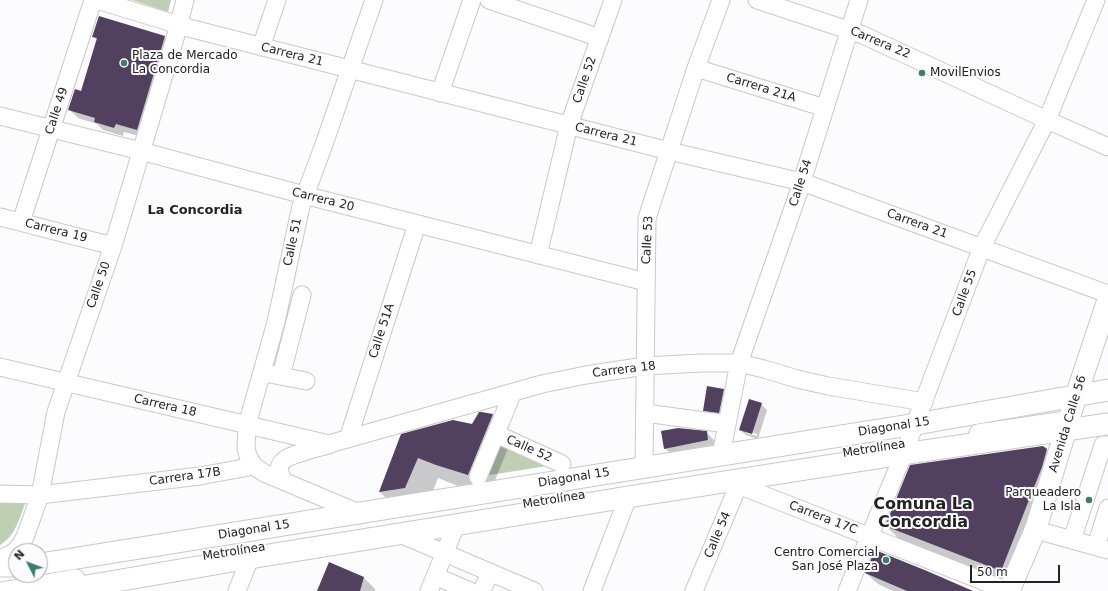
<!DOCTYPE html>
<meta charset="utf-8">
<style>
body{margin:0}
#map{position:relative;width:1108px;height:591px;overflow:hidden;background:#fcfbfe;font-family:"DejaVu Sans",sans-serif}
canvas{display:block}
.north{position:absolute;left:8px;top:543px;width:40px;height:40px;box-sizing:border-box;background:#fcfbfe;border:1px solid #a6a5a7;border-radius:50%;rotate:312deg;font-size:11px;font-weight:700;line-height:16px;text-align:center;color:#242324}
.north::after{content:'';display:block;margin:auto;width:14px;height:18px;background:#3e7d69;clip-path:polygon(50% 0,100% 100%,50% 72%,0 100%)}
.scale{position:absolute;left:970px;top:565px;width:90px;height:18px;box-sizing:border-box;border:2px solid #242324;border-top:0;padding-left:5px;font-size:12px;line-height:14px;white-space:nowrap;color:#242324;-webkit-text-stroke:3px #fcfbfe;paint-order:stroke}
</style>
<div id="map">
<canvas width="1108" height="591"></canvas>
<div class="north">N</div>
<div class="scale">50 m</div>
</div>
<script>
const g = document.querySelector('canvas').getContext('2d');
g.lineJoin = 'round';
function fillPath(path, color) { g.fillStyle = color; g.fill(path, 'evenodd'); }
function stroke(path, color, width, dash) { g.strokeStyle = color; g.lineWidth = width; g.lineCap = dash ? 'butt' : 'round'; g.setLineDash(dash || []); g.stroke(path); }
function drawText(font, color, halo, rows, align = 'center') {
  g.font = font + ' "DejaVu Sans",sans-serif'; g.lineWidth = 4; g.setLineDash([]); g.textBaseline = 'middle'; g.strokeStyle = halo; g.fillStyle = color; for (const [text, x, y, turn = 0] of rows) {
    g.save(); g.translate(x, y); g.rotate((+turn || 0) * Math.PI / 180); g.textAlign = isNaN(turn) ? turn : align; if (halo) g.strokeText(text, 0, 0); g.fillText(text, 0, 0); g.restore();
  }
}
fillPath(new Path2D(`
 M132 0H171L168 12Z
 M502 432 566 463 471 478Z
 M0 500 26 501C19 519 16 535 0 545Z`), '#bfcfb4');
fillPath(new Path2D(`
 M99 17 165 37 173 46 146 138 124 132 123 136 103 130 97 124 78 118 69 109 81 92 97 40 93 36Z
 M723 390 729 395 724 418 710 416 704 410Z
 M761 404 767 410 758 439 746 435 740 430ZM746 431 757 434V436L746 433Z
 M492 415 513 436 489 495 458 486 438 478 426 508 400 512 380 492 402 435 473 425Z
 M706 432 715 441 716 449 674 457 665 448Z
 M1047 450 1063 466 1018 587 902 542 886 526Z
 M866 573 968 591H893L878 584Z
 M364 578 375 589V591H318Z`), '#0003');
fillPath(new Path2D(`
 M99 16 165 36 137 130 116 124 114 128 94 122 95 118 68 110 75 89 81 91 97 38 92 37Z
 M707 386 724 389 719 413 703 411Z
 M749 399 762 403 752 434 739 430Z
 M479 412H481L493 414 468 475 436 465 418 458 405 488 379 492 401 434 453 420 472 424Z
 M678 428 707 431 708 440 664 449 661 431Z
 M1043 446 1047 449 1042 467 1001 571 885 526 910 465Z
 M875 550 927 571 973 591H907L865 573Z
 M329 562 364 577 360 591H317Z`), '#51415e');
const minor = new Path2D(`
 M97 0 189 28 669 151 802 182 1108 294
 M489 0 600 38
 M757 0 863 35 1047 120 1108 147
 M261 47 277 0
 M696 68 825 108
 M440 93 472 0
 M0 116 141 151 304 195 646 282
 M0 217 113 246
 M21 222 93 0
 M538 255 569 125 613 0
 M0 367 329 444 542 384 586 375 645 366 702 363H739L764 369 797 379 828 386 924 402
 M270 374 306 381
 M281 376 302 295
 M645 413 727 424
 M978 433 1065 420
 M496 434 562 464
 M348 439 417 224
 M721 455 739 363 799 191 859 0
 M644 467 647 219 650 209 696 68 721 0
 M478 477 513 392
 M284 481C271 462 288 456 304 452 312 449 320 447 329 445
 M728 481 1008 591
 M0 494 40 495 200 476 254 466
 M359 513 264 473 254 466 248 456 246 448 247 425 276 322 301 206 323 147 374 0
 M1047 533 1108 550
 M400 534 534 591
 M1072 540 1103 445H1108
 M1096 546 1108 508
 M0 559 14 552 21 544 25 537 40 495 56 412 113 246 176 35 185 0
 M435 576 470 591
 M1 591 76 578
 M237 591 250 558
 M429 591 456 525
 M482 591 490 572
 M592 591 628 497
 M694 591 741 479
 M847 591 904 453 982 247 1047 120 1096 0`);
const major = new Path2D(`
 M40 564 916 424 1108 390
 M0 566H16
 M57 591 250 558 628 497 896 455 1108 424
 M1009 591 1036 528 1076 396 1108 300`);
stroke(minor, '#cac8cb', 19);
stroke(major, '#cac8cb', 23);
stroke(minor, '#fff', 17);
stroke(major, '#fff', 21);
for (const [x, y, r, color] of [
 [124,63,4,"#3e7d69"],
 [922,73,4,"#3e7d69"],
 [1089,500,4,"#3e7d69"],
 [886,560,4,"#3e7d69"]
]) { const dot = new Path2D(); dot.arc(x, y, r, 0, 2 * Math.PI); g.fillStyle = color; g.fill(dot); stroke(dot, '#fcfbfe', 1.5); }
drawText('12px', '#242324', '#fcfbfe', [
 ["Carrera 22",880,43,23],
 ["Carrera 21",292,55,14],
 ["Calle 52",585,80,-71],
 ["Carrera 21A",761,88,17],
 ["Calle 49",57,111,-72],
 ["Carrera 21",606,135,14],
 ["Calle 54",801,183,-72],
 ["Carrera 20",323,200,14],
 ["Carrera 21",917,224,20],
 ["Carrera 19",56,231,14],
 ["Calle 53",648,240,-87],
 ["Calle 51",293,242,-78],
 ["Calle 50",99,285,-71],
 ["Calle 55",965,293,-70],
 ["Calle 51A",382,331,-72],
 ["Carrera 18",624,370,-7],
 ["Carrera 18",165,406,13],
 ["Avenida Calle 56",1068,424,-73],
 ["Diagonal 15",894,427,-9],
 ["Calle 52",529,449,24],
 ["Metrolínea",874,449,-9],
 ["Carrera 17B",185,477,-8],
 ["Diagonal 15",574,478,-9],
 ["Metrolínea",554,500,-9],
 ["Carrera 17C",823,518,21],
 ["Diagonal 15",254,530,-9],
 ["Calle 54",718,535,-67],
 ["Metrolínea",234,552,-9]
]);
drawText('12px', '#242324', '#fcfbfe', [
 ["Plaza de Mercado",132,56],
 ["La Concordia",132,70],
 ["MovilEnvios",930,73],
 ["Parqueadero",1081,493,"right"],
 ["La Isla",1081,507,"right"],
 ["Centro Comercial",878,553,"right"],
 ["San José Plaza",878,567,"right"]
], 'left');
drawText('bold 13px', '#242324', '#fcfbfe', [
 ["La Concordia",195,211]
]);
drawText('bold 16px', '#242324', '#fcfbfe', [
 ["Comuna La",923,505],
 ["Concordia",923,523]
]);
</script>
